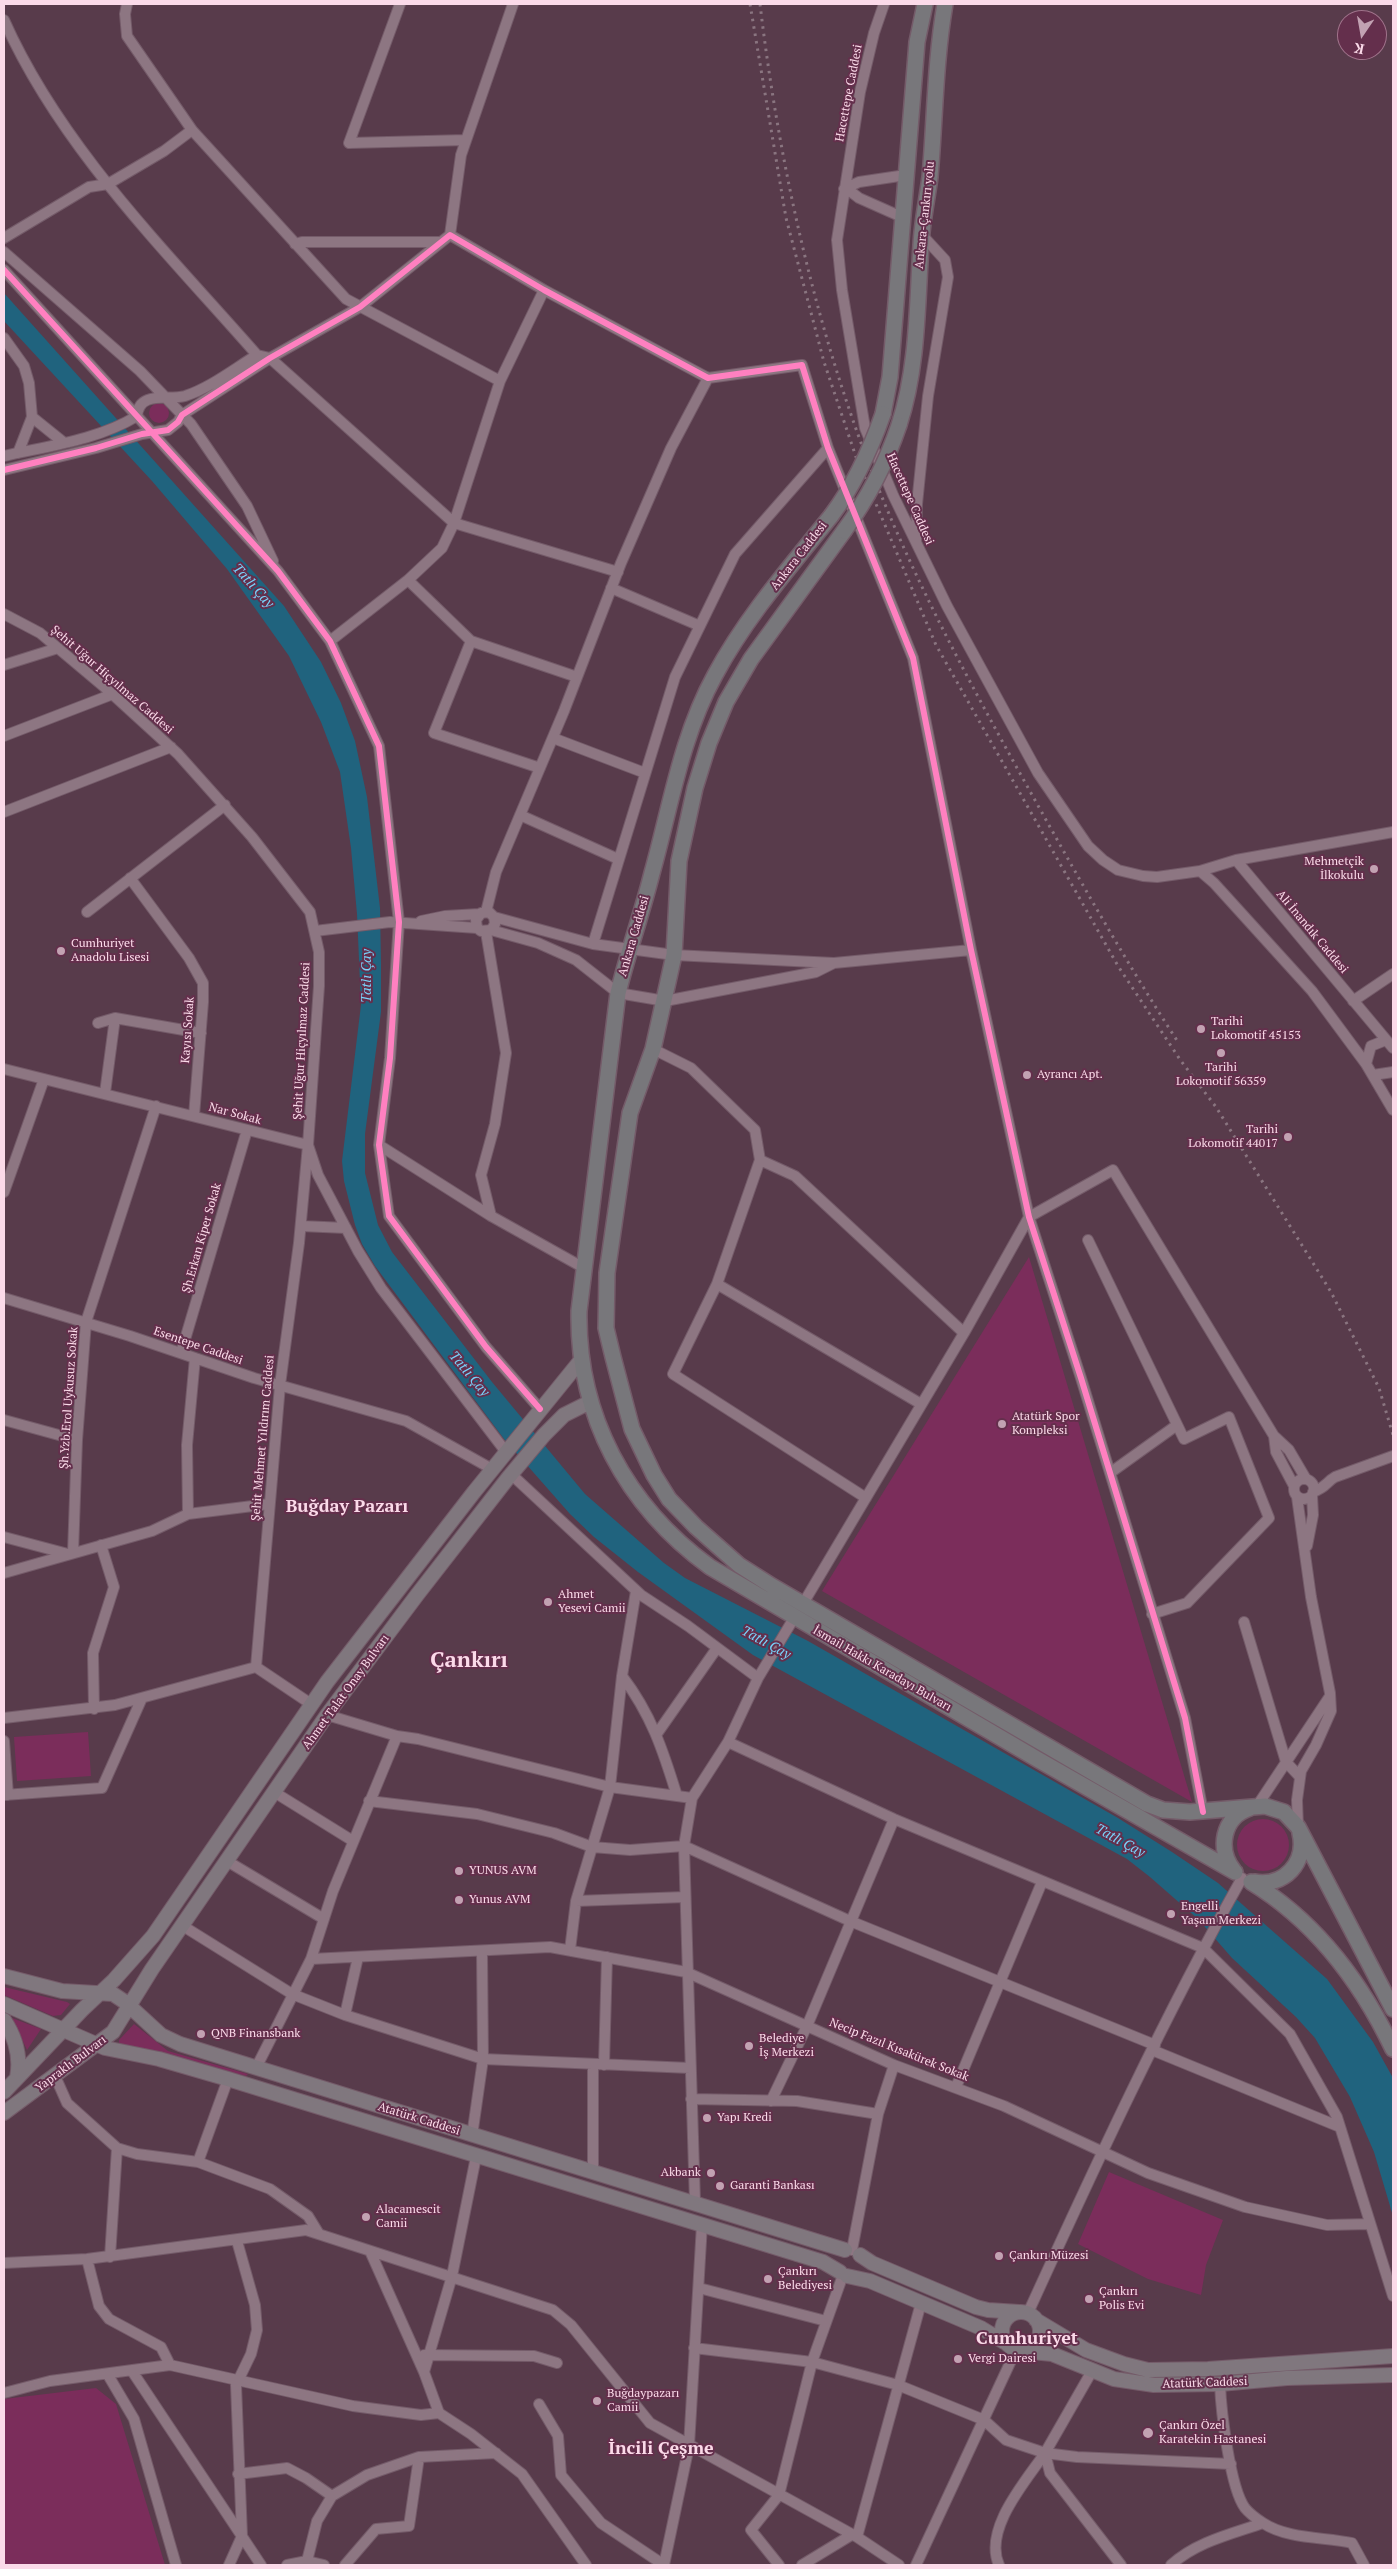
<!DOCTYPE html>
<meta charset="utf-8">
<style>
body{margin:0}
#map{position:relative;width:1397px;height:2569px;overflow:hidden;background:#583b4b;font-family:"PT Serif",serif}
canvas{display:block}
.frame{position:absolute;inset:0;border:5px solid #fbdae9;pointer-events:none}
.north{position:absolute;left:1337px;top:10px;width:50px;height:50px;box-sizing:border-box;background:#642f4c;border:1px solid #a0738b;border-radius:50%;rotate:192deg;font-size:14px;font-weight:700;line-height:20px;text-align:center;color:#fbdae9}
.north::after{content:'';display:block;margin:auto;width:18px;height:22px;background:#c2a2b2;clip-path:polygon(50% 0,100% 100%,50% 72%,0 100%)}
</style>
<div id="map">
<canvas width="1397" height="2569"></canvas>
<div class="frame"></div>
<div class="north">K</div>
</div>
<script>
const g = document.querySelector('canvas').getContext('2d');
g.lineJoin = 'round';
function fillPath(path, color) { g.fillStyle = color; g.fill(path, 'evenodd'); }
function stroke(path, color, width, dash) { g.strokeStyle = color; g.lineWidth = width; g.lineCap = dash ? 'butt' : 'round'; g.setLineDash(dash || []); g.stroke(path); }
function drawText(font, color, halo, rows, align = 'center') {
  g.font = font + ' "PT Serif",serif'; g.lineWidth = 4; g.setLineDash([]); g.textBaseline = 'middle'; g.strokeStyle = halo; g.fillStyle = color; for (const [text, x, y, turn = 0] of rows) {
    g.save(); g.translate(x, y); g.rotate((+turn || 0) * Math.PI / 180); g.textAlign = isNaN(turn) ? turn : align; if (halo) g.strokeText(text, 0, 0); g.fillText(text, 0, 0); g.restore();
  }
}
fillPath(new Path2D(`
 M149 413a10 10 0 1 1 20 0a10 10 0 1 1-20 0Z
 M1029 1257 1192 1802 822 1591Z
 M88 1732 91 1776 17 1781 14 1737Z
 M1237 1845a26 26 0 1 1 52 0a26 26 0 1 1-52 0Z
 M4 1987 67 2002 70 2004 61 2015 53 2016 4 1995Z
 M12 2018 41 2029 27 2050Z
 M134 2024 168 2051 248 2074 246 2076 119 2044V2040Z
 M1109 2172 1223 2220 1206 2265 1201 2295 1148 2279 1078 2244Z
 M96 2388 116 2404 165 2565H4V2399Z`), '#7b2d5b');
fillPath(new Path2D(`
 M4 293 284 606 321 662 341 703 355 741 367 797 380 908 381 964V1012L365 1134V1173L378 1225 392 1252 492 1382 585 1494 664 1563 685 1578 808 1641 1118 1818 1172 1852 1218 1883 1327 1979 1373 2042 1393 2078V2216L1374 2152 1350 2097 1315 2038 1296 2017 1232 1958 1198 1919 1150 1877 1127 1859 753 1655 638 1572 594 1537 570 1514 504 1439 375 1266 362 1244 355 1225 344 1181 342 1161 361 1005 357 914 351 848 340 772 321 722 289 656 227 569 152 481 4 321Z`), '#20637e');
const minor = new Path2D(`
 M400 4 349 143 466 140
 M884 4 874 33 860 92 837 240 842 290 865 428 893 495 947 606 1038 773 1088 846 1103 860 1118 870 1143 876 1157 877 1200 871 1236 860 1393 1048
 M4 20C61 148 166 251 257 355L270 358 454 523 618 572
 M192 130 346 299 500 381
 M846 188 859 198 904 218
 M844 189 859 182 906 175
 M450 235 461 155 513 4
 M4 238 89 187 108 184 164 151 192 130 127 36 125 14 127 4
 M295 244 302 242H441
 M4 252 140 371 191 424 247 506 273 561
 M4 270 278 571 330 641 379 746 399 922 390 1058 379 1145 389 1216 486 1347 540 1409
 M4 338 24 366 29 383 32 417 18 453
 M32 417 63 442
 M4 456C48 446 98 440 137 416 139 390 168 401 185 396 210 388 234 369 257 355
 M4 470 96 448 142 434 168 430 178 422 182 415 270 358 360 307 450 235 544 290 708 378 802 365 828 448 913 658 971 950 1029 1217 1081 1378 1185 1718 1203 1812
 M916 542 917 504 928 396 948 277 945 260 922 235
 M408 580 471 641
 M611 588 700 626
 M4 614 40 633 109 691 178 754 252 837 310 912 319 952V986L308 1145 318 1175 358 1251 381 1288 506 1452
 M330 641 408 580 442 548 454 523 500 381 544 290
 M4 665 58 648
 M4 736 113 694
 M553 738 645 773
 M540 768 434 733 471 641 577 677
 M4 812 171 747
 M520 815 618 859
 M1236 860 1393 832
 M1200 871 1214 883 1312 991 1366 1064 1393 1110
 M130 878 189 958 203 983V1002L194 1116
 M87 912 225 805
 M486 912 496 872 564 711 621 563 671 448 708 378
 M494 917 593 944 674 955 834 963 971 950
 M421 921 445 916 479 914
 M491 930 495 924 494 917 489 912 481 913 476 920 477 928 481 931 491 930 538 943 576 960 618 993 665 1001 816 972 834 963
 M315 931 390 922 477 928
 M486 932 506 1053 495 1124 481 1175 491 1216
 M593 944 675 677 735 554 828 448
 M1353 1001 1393 974
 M98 1023 115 1018 201 1033
 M653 1049 691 1068 755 1130 760 1160 717 1284 673 1374 866 1498
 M1366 1064 1371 1046 1386 1040
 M4 1069 308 1145 299 1243 280 1385 256 1667 311 1704
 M1373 1075 1393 1072
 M105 1093 115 1018
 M379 1145 491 1216 584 1268
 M760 1160 795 1176 964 1333
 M4 1192 44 1079
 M301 1226 346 1228
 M1088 1240 1184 1439 1229 1417 1269 1518 1187 1603 1152 1614
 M717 1284 921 1404
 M4 1298 130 1336 254 1378 406 1421 492 1469
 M181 1353 247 1130
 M4 1420 77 1440
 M1274 1436 1276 1452 1294 1486
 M1110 1473 1177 1425
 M511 1474 641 1595 688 1626 758 1678
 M1294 1489a10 10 0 1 1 20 0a10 10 0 1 1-20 0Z
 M1313 1492C1327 1487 1326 1482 1335 1477L1393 1456
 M1297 1497 1311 1597 1330 1693 1331 1711 1316 1745 1301 1771 1297 1800 1298 1827
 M188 1514 187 1445 195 1358
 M4 1537 68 1554
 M1307 1546 1313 1515 1312 1495
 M73 1553 77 1440 86 1322 156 1106
 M4 1573 152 1531 188 1514 269 1504
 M804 1602 964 1333 1029 1217 1113 1170 1274 1436 1289 1450 1306 1479
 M1244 1622 1286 1762 1300 1777
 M622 1676C651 1714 663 1750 677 1796
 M94 1709 93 1653 114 1587 101 1545
 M327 1715 397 1736 418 1739 610 1787 692 1798
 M4 1718 115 1705 256 1667
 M656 1735 717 1648
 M4 1741 8 1795
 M728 1742 894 1819 1203 1948 1290 2034 1337 2117 1393 2296
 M274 1792 353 1841
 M4 1795 102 1788 142 1698
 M369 1801 477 1814 554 1833 592 1847 630 1850 684 1846 850 1921 1155 2045
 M1257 1806 1330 1696
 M227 1861 324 1919
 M576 1901 685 1897
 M183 1926 292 1994 345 2015 483 2059 690 2068
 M570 1950 576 1901 610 1787 622 1676 636 1591
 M311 1959 550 1947 686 1972 894 2065 1004 2106 1148 2173 1245 2207 1327 2225 1370 2224
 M345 2015 358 1957
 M1152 2050 1340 2127
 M604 2065 607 1957
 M256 2068 311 1959 333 1891 397 1736
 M55 2076 67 2103 117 2148 137 2154 198 2162 270 2189 308 2216 319 2234
 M956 2087 1042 1882
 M691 2099 797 2101 878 2114
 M771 2101 807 2026 894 1819
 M472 2136 483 2059 482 1951
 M198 2162 228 2079
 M593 2172V2064
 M695 2202 684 1846 692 1798 728 1742 758 1678 794 1618
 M852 2250 878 2114 894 2065
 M370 2251 424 2372 439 2413 471 2434 522 2474 586 2565
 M110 2257 117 2148
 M87 2259 99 2306 109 2319 161 2347 170 2365
 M4 2263 87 2259 306 2230 553 2310 571 2325 650 2423 857 2537 899 2565
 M699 2288 826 2321
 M1028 2313C1095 2166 1163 2019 1242 1878
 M694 2348 812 2362 898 2385 984 2420 1006 2440 1045 2453 1077 2457 1231 2464
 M424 2355 534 2356 557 2363
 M132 2371 261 2565
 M424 2372 452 2276 476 2157
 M108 2375 134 2419 176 2565
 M1220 2384C1221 2410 1230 2488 1245 2508 1249 2513 1257 2519 1263 2523 1287 2539 1324 2537 1352 2543L1364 2565
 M4 2393 50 2381 170 2365 353 2406 421 2415 439 2413
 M539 2404 558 2436 561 2475 601 2523 664 2565
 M1045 2453 1092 2371
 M238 2474 287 2468 306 2478 332 2496
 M857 2537 921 2303
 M307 2561 317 2521 332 2496 367 2475 419 2457 496 2453
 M229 2565 242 2536 236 2385 251 2354 257 2330 255 2305 237 2241
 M287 2565 307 2561 324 2565
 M345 2565 376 2529 409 2526 419 2457
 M664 2565 689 2446 702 2224
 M779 2565 751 2530 779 2495 812 2362 843 2275
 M802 2565 853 2534
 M916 2565 1016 2350
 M999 2565C983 2529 1026 2481 1045 2453L1050 2473 1121 2565
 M1171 2565C1196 2542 1231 2534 1263 2523`);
const major = new Path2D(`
 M4 1976 62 1991 113 1994 125 2002 161 2035 180 2044 845 2250
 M4 2004 105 2048 159 2059 228 2079 823 2262 840 2272
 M4 2020C16 2038 21 2057 17 2078
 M4 2092 82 2010 114 1980 153 1936 327 1682 474 1492 581 1360
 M4 2113 113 2032 152 1969 327 1715 417 1595 508 1478 544 1435 564 1415 590 1402
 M860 2255 872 2263 976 2307 988 2310 1019 2312
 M847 2276 870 2281 981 2328 1004 2342
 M1002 2331a19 19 0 1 1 38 0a19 19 0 1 1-38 0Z
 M1036 2320 1086 2350 1124 2364 1148 2370 1208 2369 1393 2356
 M1022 2351 1052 2354 1114 2379 1154 2385 1220 2384 1287 2378 1393 2375`);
const highway = new Path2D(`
 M883 414 890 377 917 42 925 4
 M899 425C918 367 917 306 921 245 922 222 927 200 930 177 935 119 935 62 945 4
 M831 516C790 567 746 617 715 675 681 737 671 805 652 873 642 913 628 952 618 993L579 1311C577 1415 626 1506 710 1567L1037 1759 1235 1872
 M844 531 751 659 726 702 709 743 695 788 679 861 674 955 653 1049 630 1113 607 1273 606 1328 613 1357 632 1429 654 1475 669 1499 696 1527 739 1565 772 1586 1147 1804 1163 1810 1190 1812 1265 1806 1284 1812 1298 1827 1393 2009
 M1234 1871C1217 1850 1222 1817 1250 1808
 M1251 1882C1315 1921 1361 1982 1393 2049
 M1254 1882C1284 1887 1307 1863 1300 1833`);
stroke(minor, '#745b69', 12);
stroke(major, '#745b69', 16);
stroke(highway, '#745b69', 18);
stroke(minor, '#8d7682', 10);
stroke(major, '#80777e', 14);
stroke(highway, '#78777b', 15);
stroke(new Path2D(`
 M750 4 786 218 824 362 856 457 936 645 1118 966 1181 1061 1216 1107 1331 1292 1379 1388 1393 1435
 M760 4C778 155 811 308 864 451 905 562 960 665 1017 768 1069 861 1120 953 1178 1042`), '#8a7580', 3, [2.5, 5]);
const highwayBridge = new Path2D(`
 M831 516C855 484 870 451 883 414
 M844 531C868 498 886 464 899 425`);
stroke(highwayBridge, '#745b69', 18, []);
stroke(highwayBridge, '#78777b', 15);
stroke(new Path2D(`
 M4 270 278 571 330 641 379 746 399 922 390 1058 379 1145 389 1216 486 1347 540 1409
 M4 470 96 448 142 434 168 430 178 422 182 415 270 358 360 307 450 235 544 290 708 378 802 365 828 448 913 658 971 950 1029 1217 1081 1378 1185 1718 1203 1812`), '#ff80c0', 6);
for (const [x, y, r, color] of [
 [1374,869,5,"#c2a2b2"],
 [61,951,5,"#c2a2b2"],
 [1201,1029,5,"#c2a2b2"],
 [1221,1053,5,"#c2a2b2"],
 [1027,1075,5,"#c2a2b2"],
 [1288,1137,5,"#c2a2b2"],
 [1002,1424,5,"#c2a2b2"],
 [548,1602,5,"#c2a2b2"],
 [459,1871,5,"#c2a2b2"],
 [459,1900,5,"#c2a2b2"],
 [1171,1914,5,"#c2a2b2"],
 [201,2034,5,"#c2a2b2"],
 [749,2046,5,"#c2a2b2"],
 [707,2118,5,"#c2a2b2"],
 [711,2173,5,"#c2a2b2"],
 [720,2186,5,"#c2a2b2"],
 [366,2217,5,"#c2a2b2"],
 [999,2256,5,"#c2a2b2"],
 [768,2279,5,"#c2a2b2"],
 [1089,2299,5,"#c2a2b2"],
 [958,2359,5,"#c2a2b2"],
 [597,2401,5,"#c2a2b2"],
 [1148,2433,6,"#c2a2b2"]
]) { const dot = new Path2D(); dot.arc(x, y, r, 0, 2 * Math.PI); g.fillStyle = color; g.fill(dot); stroke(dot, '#642f4c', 2); }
drawText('12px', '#fbdae9', '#642f4c', [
 ["Hacettepe Caddesi",849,93,-79],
 ["Ankara-Çankırı yolu",925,215,-84],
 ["Hacettepe Caddesi",910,499,66],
 ["Ankara Caddesi",799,556,-52],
 ["Şehit Uğur Hiçyılmaz Caddesi",112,680,41],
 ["Ali İnandık Caddesi",1312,932,50],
 ["Ankara Caddesi",634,936,-74],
 ["Kayısı Sokak",188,1030,-86],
 ["Şehit Uğur Hiçyılmaz Caddesi",302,1041,-87],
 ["Nar Sokak",235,1114,15],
 ["Şh.Erkan Kiper Sokak",202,1238,-74],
 ["Esentepe Caddesi",198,1346,19],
 ["Şh.Yzb.Erol Uykusuz Sokak",69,1398,-86],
 ["Şehit Mehmet Yıldırım Caddesi",263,1438,-85],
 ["İsmail Hakkı Karadayı Bulvarı",882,1669,30],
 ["Ahmet Talat Onay Bulvarı",346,1692,-54],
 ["Necip Fazıl Kısakürek Sokak",899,2050,22],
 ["Yapraklı Bulvarı",71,2064,-37],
 ["Atatürk Caddesi",419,2119,17],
 ["Atatürk Caddesi",1205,2383,-2]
]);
drawText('12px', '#fbdae9', '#642f4c', [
 ["Mehmetçik",1364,862,"right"],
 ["İlkokulu",1364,876,"right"],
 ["Cumhuriyet",71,944],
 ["Anadolu Lisesi",71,958],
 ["Tarihi",1211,1022],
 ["Lokomotif 45153",1211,1036],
 ["Tarihi",1221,1068,"center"],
 ["Lokomotif 56359",1221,1082,"center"],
 ["Ayrancı Apt.",1037,1075],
 ["Tarihi",1278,1130,"right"],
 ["Lokomotif 44017",1278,1144,"right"],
 ["Atatürk Spor",1012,1417],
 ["Kompleksi",1012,1431],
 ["Ahmet",558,1595],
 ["Yesevi Camii",558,1609],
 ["YUNUS AVM",469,1871],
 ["Yunus AVM",469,1900],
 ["Engelli",1181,1907],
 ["Yaşam Merkezi",1181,1921],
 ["QNB Finansbank",211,2034],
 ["Belediye",759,2039],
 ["İş Merkezi",759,2053],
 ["Yapı Kredi",717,2118],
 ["Akbank",701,2173,"right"],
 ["Garanti Bankası",730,2186],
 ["Alacamescit",376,2210],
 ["Camii",376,2224],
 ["Çankırı Müzesi",1009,2256],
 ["Çankırı",778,2272],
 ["Belediyesi",778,2286],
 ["Çankırı",1099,2292],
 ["Polis Evi",1099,2306],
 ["Vergi Dairesi",968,2359],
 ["Buğdaypazarı",607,2394],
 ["Camii",607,2408],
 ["Çankırı Özel",1159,2426],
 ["Karatekin Hastanesi",1159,2440]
], 'left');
drawText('italic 14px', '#79d3fa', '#642f4c', [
 ["Tatlı Çay",253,586,48],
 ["Tatlı Çay",367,976,-90],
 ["Tatlı Çay",469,1374,50],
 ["Tatlı Çay",766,1643,29],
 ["Tatlı Çay",1120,1841,29]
]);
drawText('bold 18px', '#fbdae9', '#642f4c', [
 ["Buğday Pazarı",347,1507],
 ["Cumhuriyet",1027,2339],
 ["İncili Çeşme",661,2449]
]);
drawText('bold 22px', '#fbdae9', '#642f4c', [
 ["Çankırı",469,1661]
]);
</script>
